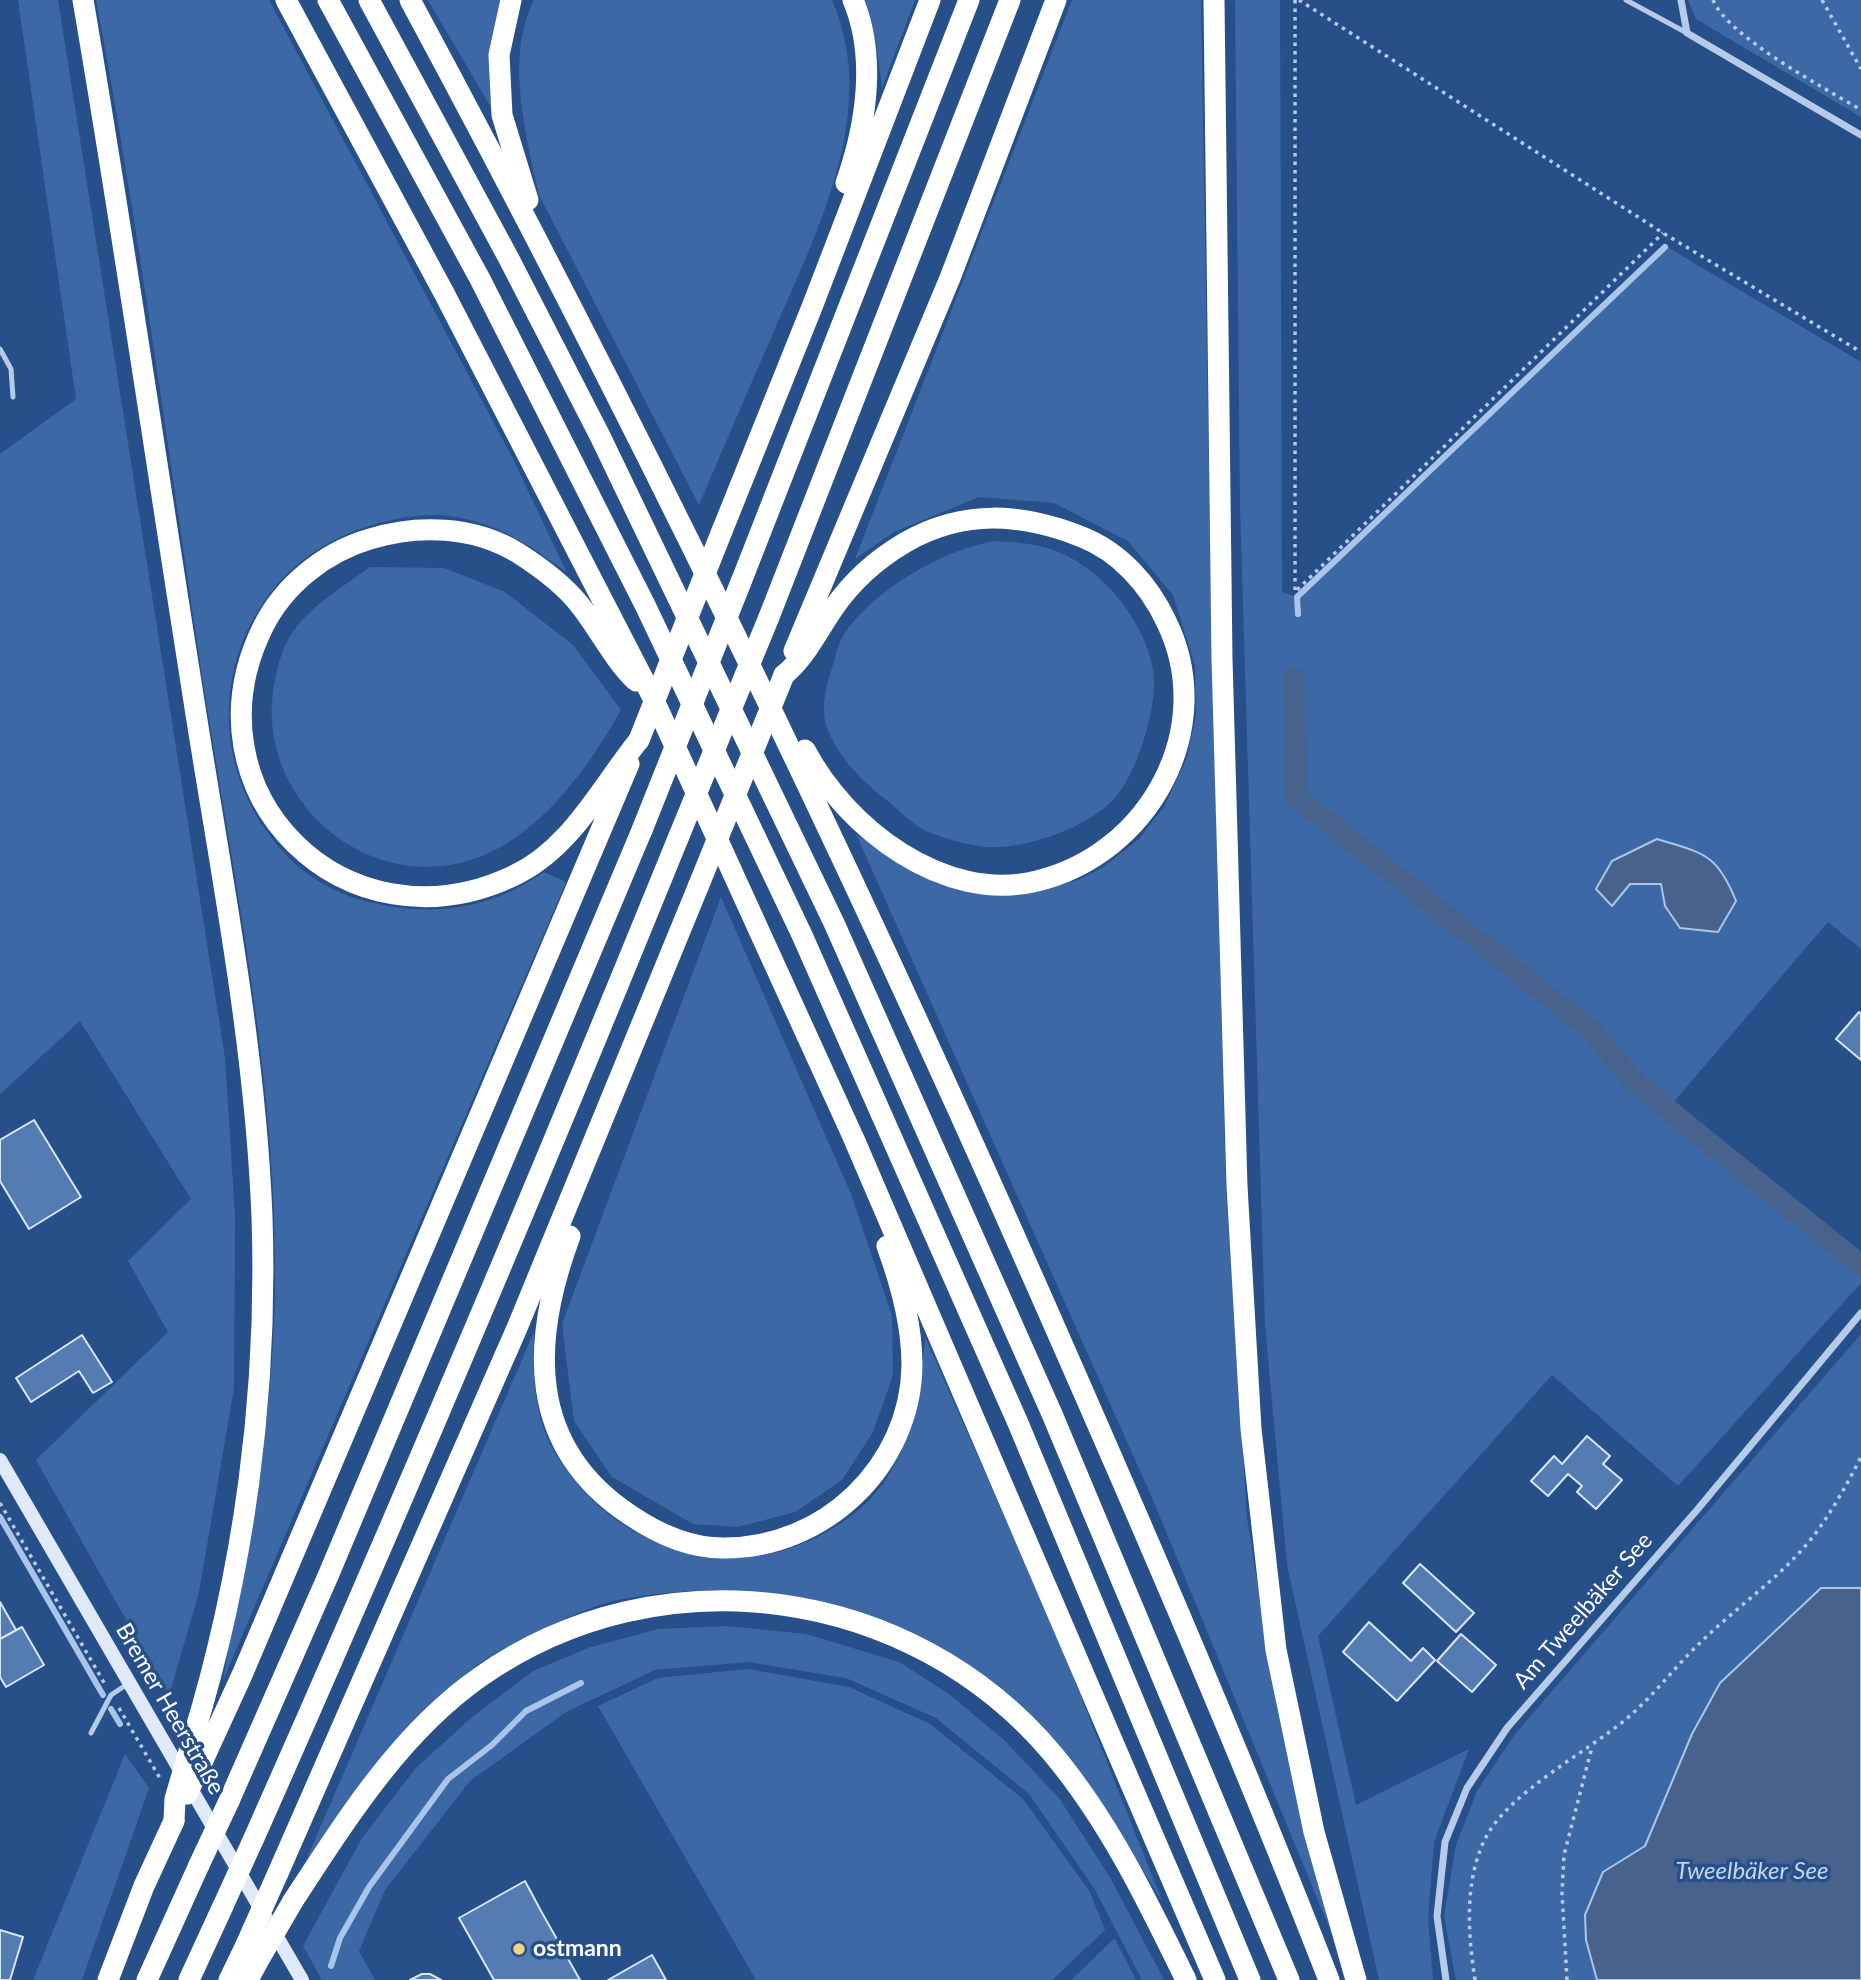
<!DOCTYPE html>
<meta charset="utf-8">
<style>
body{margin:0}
canvas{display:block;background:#274f8a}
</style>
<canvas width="1861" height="1980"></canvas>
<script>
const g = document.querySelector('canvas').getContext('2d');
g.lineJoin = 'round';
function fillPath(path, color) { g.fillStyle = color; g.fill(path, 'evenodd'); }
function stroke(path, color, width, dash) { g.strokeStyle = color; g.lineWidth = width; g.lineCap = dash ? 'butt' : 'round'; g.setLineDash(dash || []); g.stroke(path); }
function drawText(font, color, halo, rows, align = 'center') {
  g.font = font + ' Lato,sans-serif'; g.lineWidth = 7; g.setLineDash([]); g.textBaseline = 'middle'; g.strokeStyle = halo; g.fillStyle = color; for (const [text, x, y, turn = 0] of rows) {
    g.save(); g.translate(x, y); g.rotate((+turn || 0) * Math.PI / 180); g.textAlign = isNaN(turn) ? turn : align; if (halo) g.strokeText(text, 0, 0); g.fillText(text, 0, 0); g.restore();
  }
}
fillPath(new Path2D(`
 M18 0H58L225 1058 235 1217 234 1388 199 1592 169 1696 36 1460 168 1332 128 1261 191 1199 80 1021 0 1094V454L76 399Z
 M96 0H269L513 459 567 573C531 545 497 523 450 516 425 513 396 518 372 525 236 564 186 724 270 836 295 870 331 894 373 903 435 917 491 909 544 872L566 882 223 1680C247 1551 273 1424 275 1292 278 1092 237 896 206 700 170 467 140 232 96 0Z
 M428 0H502L490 58 492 109Z
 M534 0H832C880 110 818 229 775 329 749 388 724 446 699 505L539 195C526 135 505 58 534 0Z
 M862 0H915L882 88 876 42Z
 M1072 0H1201L1212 660 1226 1191 1247 1518 1278 1713 1302 1818 1336 1944 1153 1500 856 834 896 862 940 884 980 891 1055 885 1078 880 1102 868 1139 839 1164 807 1186 760 1196 716 1195 666 1173 595 1128 541 1054 503 979 497 894 532 855 559Z
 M1235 0H1280L1282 592 1297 597 1667 247 1861 362V949L1828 922 1671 1105 1604 1035 1594 1043 1627 1086 1861 1270V1283L1678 1486 1552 1375 1318 1636 1356 1805 1469 1749 1434 1842 1428 1919 1433 1980H1379L1287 1565 1265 1325 1240 506ZM1725 874 1718 932 1680 928 1665 906 1662 884H1630Z
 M1688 0H1861V117L1696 19Z
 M995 541C1012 542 1030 543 1047 548 1099 563 1148 622 1154 676 1157 708 1136 777 1113 800 1086 828 1027 849 988 847 970 846 943 838 926 831 913 825 900 811 889 802 863 782 837 757 826 725 821 708 826 685 832 668 835 659 837 647 842 638 869 592 944 549 995 541Z
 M370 567 444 568 505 592 573 645 621 710C586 772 533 846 460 863 357 887 259 795 273 692 276 673 280 653 290 636 308 607 343 587 370 567Z
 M721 897 851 1194 892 1316 893 1375 873 1432 842 1480 795 1512 738 1527 693 1524 612 1477 574 1421 562 1324Z
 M534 1332C533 1371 533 1415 554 1451 610 1546 723 1588 823 1534 841 1524 859 1512 873 1496 912 1452 921 1393 925 1337L1054 1629 1163 1903C1126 1843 1091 1782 1044 1729 938 1614 780 1571 628 1598 596 1603 564 1619 535 1633 514 1643 490 1654 472 1669 406 1719 352 1806 301 1872Z
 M1861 1334V1588L1821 1589 1720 1683 1692 1734 1645 1846 1603 1872 1586 1940 1597 1980H1456L1444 1916 1456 1845 1477 1791 1515 1734Z
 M726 1626 806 1634 899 1662 949 1694 1003 1739 1059 1798 1111 1879 1164 1980H1142L1094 1888 1029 1794 936 1718 846 1678 748 1662 655 1670 566 1712 470 1781 385 1890 359 1951 375 1980H322L303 1946 362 1838 416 1768 471 1718 533 1671 591 1647 659 1629Z
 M748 1669 849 1687 930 1724 1023 1799 1090 1892 1105 1930 1052 1980H756L598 1706 658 1678Z
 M125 1754 149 1788 82 1980H33Z
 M1115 1939 1136 1980H1071L1114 1939Z`), '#3c69a6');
const water = new Path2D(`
 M1657 839C1703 853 1717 853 1736 901L1718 932 1680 928 1665 906 1661 884H1630L1612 906 1596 889 1612 861Z
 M1821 1588H1861V1980H1597L1586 1940 1585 1915 1603 1872 1645 1846 1692 1734 1720 1683Z`);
fillPath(water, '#47638d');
stroke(water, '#a9c5ea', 2);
stroke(new Path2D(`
 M1298 614 1297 597 1665 247
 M0 1517 103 1695
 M111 1709 120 1724
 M331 1966 340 1938 369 1887 448 1779 492 1745 526 1711 581 1683`), '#a9c5ea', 6);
stroke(new Path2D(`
 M1294 677 1296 797 1591 1030 1634 1082 1861 1265`), '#47638d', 21);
const building = new Path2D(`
 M1859 1012 1861 1014V1060L1836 1039Z
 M34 1120 81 1197 29 1229 0 1181V1140Z
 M82 1335 112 1382 93 1393 79 1371 31 1402 16 1378Z
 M1587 1436 1610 1456 1603 1464 1622 1480 1596 1509 1577 1492 1582 1486 1568 1474 1548 1496 1531 1481 1554 1456 1562 1464Z
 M1420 1564 1474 1613 1456 1632 1403 1583Z
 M0 1602 16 1630 0 1639Z
 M1369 1622 1411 1661 1423 1648 1435 1660 1397 1701 1343 1652Z
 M22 1627 44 1665 6 1687 0 1677V1639Z
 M1461 1634 1496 1665 1472 1692 1437 1661Z
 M525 1881 541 1911 580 1980H494L459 1918Z
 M0 1930 23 1937 10 1980H0Z
 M652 1955 666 1980H608Z
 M422 1974H430L441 1980H410Z`);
fillPath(building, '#547bb2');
stroke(building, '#d9e6f7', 2);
stroke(new Path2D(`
 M1295 0V592L1663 233
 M1299 0 1663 233 1861 352
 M1713 0C1728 37 1825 88 1861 110
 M1822 0 1861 69
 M0 1503 106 1686
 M119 1708 161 1780
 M1475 1980C1468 1934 1464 1882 1485 1839 1507 1794 1585 1753 1625 1720 1654 1696 1676 1665 1703 1640 1739 1605 1784 1575 1815 1534 1833 1510 1847 1484 1861 1457
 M1567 1980 1562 1892 1564 1855 1592 1747`), '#b5cbe9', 3.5, [3.5, 5]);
stroke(new Path2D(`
 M1626 0 1687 33
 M0 349 11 369 13 397
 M91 1733 111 1695 129 1683`), '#b5cbe9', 5);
stroke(new Path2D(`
 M1681 0 1687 33 1861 135
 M1446 1980 1437 1916 1445 1842 1467 1788 1507 1728 1697 1510 1861 1313`), '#b5cbe9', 7);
stroke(new Path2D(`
 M0 1460 302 1980`), '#dfe9f8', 14);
stroke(new Path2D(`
 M83 0C122 227 155 455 191 682 218 860 255 1037 262 1217 268 1394 244 1573 192 1741
 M286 0 444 293 653 698 854 1139 1215 1980
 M328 0 480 279 645 605 802 935 1018 1423 1250 1980
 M369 0 508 257 600 436 834 923 1052 1414 1289 1980
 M410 0C636 419 843 847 1035 1282 1137 1513 1237 1744 1329 1980
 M511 0 499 55 502 115 528 200
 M1214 0 1222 659 1237 1186 1251 1429 1276 1650 1314 1832 1356 1980
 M846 183C866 126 877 57 853 0
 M722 531 812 307 930 0
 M741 582 969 0
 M769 617 1010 0
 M794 651 950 278 1056 0
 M784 675C806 657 817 632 833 609 852 581 877 559 906 542 964 509 1021 513 1082 537 1120 552 1149 585 1166 621 1219 728 1149 854 1037 881 944 904 846 828 805 750
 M636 681C613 659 599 629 579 604 563 584 540 567 518 553 474 526 418 524 370 539 325 552 284 585 263 627 181 793 346 955 513 876 571 849 601 787 639 740
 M570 1236C531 1341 526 1446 630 1515 658 1534 688 1548 723 1548 824 1549 911 1466 912 1365 912 1324 901 1284 887 1246
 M203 1760 242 1675 629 764
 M229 1801 328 1576 642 830
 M254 1838C401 1507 542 1173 679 836
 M278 1873 517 1328 698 887
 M293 1901C346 1820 400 1733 480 1677 661 1550 911 1586 1052 1753 1109 1821 1148 1902 1186 1980
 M108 1980 144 1886 174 1821
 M147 1980 199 1865
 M189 1980 223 1906
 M229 1980 245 1947
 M248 1980 257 1963`), '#fff', 21);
stroke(new Path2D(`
 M639 740 722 531
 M642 830 741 582
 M679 836 769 617
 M698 887 784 675
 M187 1794 203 1760
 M174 1821 175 1799 192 1741
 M199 1865 229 1801
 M223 1906 254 1838
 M245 1947 278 1873
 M257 1963 293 1901`), '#fff', 21);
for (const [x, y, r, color] of [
 [519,1949,7,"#f1d37b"]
]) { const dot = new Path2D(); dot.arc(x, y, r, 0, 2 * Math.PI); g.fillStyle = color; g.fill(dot); stroke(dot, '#274f8a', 2.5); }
drawText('23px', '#fff', '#274f8a', [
 ["Am Tweelbäker See",1583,1611,-49],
 ["Bremer Heerstraße",170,1709,60]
]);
drawText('bold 23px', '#fff', '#274f8a', [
 ["ostmann",533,1949]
], 'left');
drawText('italic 24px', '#c1d5f0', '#274f8a', [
 ["Tweelbäker See",1752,1871]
]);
</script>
